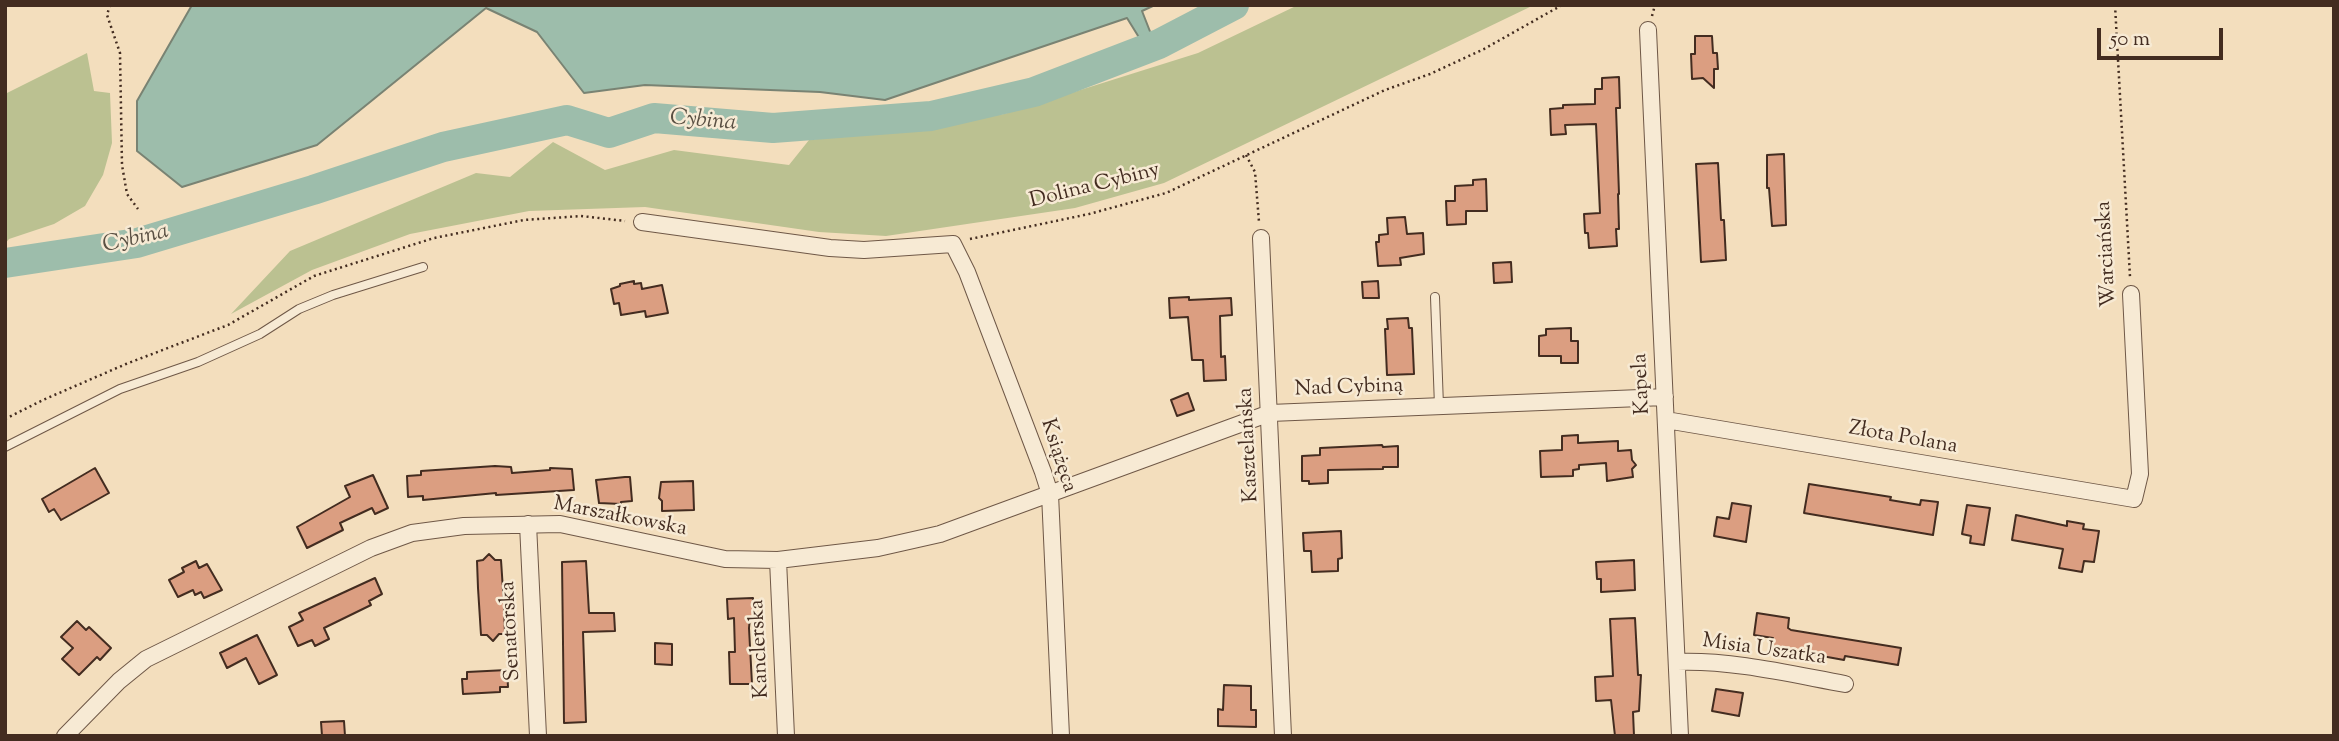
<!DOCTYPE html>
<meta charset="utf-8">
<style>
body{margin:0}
#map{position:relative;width:2339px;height:741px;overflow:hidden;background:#f3debd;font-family:"Sorts Mill Goudy",serif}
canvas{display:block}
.frame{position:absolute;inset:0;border:7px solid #432c20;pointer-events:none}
.scale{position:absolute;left:2097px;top:28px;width:126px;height:32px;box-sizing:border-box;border:4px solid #432c20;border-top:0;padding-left:9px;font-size:21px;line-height:24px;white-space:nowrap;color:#432c20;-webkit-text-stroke:5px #f7ead4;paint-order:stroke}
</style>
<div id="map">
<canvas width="2339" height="741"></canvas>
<div class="frame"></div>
<div class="scale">50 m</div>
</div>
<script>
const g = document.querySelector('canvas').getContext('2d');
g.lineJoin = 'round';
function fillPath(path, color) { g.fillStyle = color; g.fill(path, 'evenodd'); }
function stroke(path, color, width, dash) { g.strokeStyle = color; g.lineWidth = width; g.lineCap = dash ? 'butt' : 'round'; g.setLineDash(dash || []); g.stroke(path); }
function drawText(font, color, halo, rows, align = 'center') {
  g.font = font + ' "Sorts Mill Goudy",serif'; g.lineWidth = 5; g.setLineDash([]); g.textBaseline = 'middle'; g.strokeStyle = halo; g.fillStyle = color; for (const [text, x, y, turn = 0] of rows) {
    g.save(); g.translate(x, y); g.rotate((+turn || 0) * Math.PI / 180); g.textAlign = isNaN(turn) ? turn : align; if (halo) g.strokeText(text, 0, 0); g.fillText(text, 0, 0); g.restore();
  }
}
fillPath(new Path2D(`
 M1298 5H1534L1164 183 1075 208 886 236 819 232 645 207 529 211 410 234 312 270 231 314 290 251 476 173 510 177 553 142 605 170 674 150 789 165 809 140 1004 114 1198 53Z
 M87 53 94 91 110 93 112 143 103 175 85 206 54 224 9 239 5 244V94Z`), '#bbc191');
const water = new Path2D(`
 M192 5H1155L1142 11 1151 34 1140 39 1127 18 885 100 820 92 645 85 584 93 537 32 486 8 317 145 182 187 137 151V101Z`);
fillPath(water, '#9dbdab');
stroke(water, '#798373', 2);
stroke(new Path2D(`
 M5 263 137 243 313 190 443 147 567 120 609 133 654 118 773 128 931 116 1034 92 1159 44 1234 5`), '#9dbdab', 30);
const building = new Path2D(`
 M1695 36H1712L1713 53H1717L1718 69H1714V88L1703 78 1692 79 1691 54H1695Z
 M1619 77 1620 108H1616L1619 194H1618L1619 229H1616L1617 246 1589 248 1588 233H1585L1584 214 1600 213 1596 124 1565 125 1566 134 1551 135 1550 109 1563 108V105L1595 104V89H1602V78Z
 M1784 154 1786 225 1772 226 1769 188H1767V155Z
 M1718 163 1721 220H1724L1726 260 1701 262 1696 164Z
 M1486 179 1487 211H1466V224L1447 225 1446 201H1455V186L1473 185V180Z
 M1405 217 1407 234 1423 233 1424 254 1400 258 1401 265 1378 266 1376 242H1379V235L1388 234 1387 218Z
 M1511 262 1512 282 1494 283 1493 263Z
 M634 281V284L641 283 642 289 662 285 668 313 646 317 645 311 621 315 619 303 614 304 611 289 620 286V284Z
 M1378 281 1379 298H1363L1362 282Z
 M1189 297V300L1231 298 1232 315 1220 316 1221 357 1225 356 1226 380 1204 381 1203 360H1192L1188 317 1170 318 1169 298Z
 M1408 318 1409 328H1412L1414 374 1387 375 1385 329H1388L1387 319Z
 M1571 328V341H1578V363H1561V356H1539V336L1546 335V329Z
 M1188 393 1194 410 1177 416 1171 400Z
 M1578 435V443L1618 441V451L1631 450 1632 460 1636 465 1632 469 1633 477 1607 481 1606 463 1579 465V469L1573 470V476L1541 477 1540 451 1562 450V436Z
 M1382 445 1383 447 1398 446V467H1383V469L1328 470V483L1309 484V481H1302V456L1320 455V448Z
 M495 466 511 467 512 473 550 470V468L572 469 574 490 496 495V493L423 500V496L408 497 407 476 421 475V471Z
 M95 468 109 493 61 520 54 509 49 512 42 499Z
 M373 475 388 508 375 514 372 508 340 523 343 530 307 548 297 527 350 497 345 486Z
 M625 477H630L632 501 621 502V504L599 503 596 480Z
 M693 481 694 510 662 511V501L659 498 661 482Z
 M1809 484 1891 497 1890 500 1920 505 1921 500 1938 502 1933 535 1804 513Z
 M1732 503 1751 506 1746 542 1714 536 1717 517 1729 519Z
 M1967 505 1990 508 1984 545 1970 543 1971 536 1962 534Z
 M2016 515 2067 526V521L2084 524 2083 529 2099 531 2094 562 2084 561 2082 572 2059 568 2063 549 2012 540Z
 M1341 531 1342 558 1338 559V571L1312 572 1311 551H1304L1303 533Z
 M489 554 495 560H501L504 605 505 634H499L493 641 487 635H481L478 588 477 561 483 560Z
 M1634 560 1635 590 1601 592V579H1597L1596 562Z
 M196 561 199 568 207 564 222 590 204 598 201 592 195 595 193 590 178 597 169 580 184 572 182 568Z
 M586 561 589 613H614L615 631 583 632 586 722 564 723 562 562Z
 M375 578 382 594 369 601 371 605 324 628 329 639 315 646 312 640 298 646 289 627 303 620 299 613Z
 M753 598 754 618H750L749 628 752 684H730L729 652H735L734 618 728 619 727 599Z
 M1757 613 1789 618 1788 628 1791 630 1901 648 1898 665 1845 656 1844 660 1772 647 1773 638 1754 635Z
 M1635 618 1638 675H1641L1639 711 1633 712 1634 736H1615L1611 700 1596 701 1595 677 1613 676 1610 619Z
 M77 621 86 630 89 627 111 648 100 660 97 657 79 675 62 659 73 648 61 637Z
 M257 635 277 675 259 684 246 658 227 668 220 653Z
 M655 643 672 644V665L655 664Z
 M507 670 508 687H500V692L463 694 462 679H467V672Z
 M1224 685 1251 686V710H1256V727L1218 726V709L1223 710Z
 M1716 689 1743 693 1739 716 1712 711Z
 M344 721 345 736H322L321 722Z`);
fillPath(building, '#db9e81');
stroke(building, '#432c20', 2);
const service = new Path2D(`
 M1435 297 1439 406
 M5 447 120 389 198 362 260 334 299 309 333 295 423 267`);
const minor = new Path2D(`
 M1648 30 1680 736
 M642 222 830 248 864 250 953 244 967 272 1043 472 1050 494 1061 736
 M1261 238 1283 736
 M1666 420 2134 499 2140 474 2131 294
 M528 524 538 736
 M778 560 786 736
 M1677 662C1733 660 1790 674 1845 684
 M65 736 119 681 146 659 371 548 412 533 464 526 560 524 725 559 778 560 878 548 940 534 1270 413 1665 397`);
stroke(service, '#6f5847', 10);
stroke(minor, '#6f5847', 18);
stroke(new Path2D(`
 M110 5 107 15 120 53 122 165 127 194 138 209
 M2115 5 2130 277
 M1652 16 1655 5
 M1246 155 1255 172 1259 222
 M970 239 1089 214 1166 193 1385 90 1430 74 1484 49 1562 5
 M5 419 43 400 126 364 228 325 314 276 434 238 524 220 581 216 625 221`), '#432c20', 2.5, [2, 3.5]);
stroke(service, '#f7ead4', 8);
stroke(minor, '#f7ead4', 16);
drawText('21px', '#432c20', '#f7ead4', [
 ["Dolina Cybiny",1095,187,-14],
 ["Warciańska",2108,254,-93],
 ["Kapela",1643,384,-93],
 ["Nad Cybiną",1349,389,-2],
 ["Złota Polana",1903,439,10],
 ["Kasztelańska",1250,445,-93],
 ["Książęca",1057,456,72],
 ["Marszałkowska",620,518,11],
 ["Senatorska",512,631,-93],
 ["Kanclerska",761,649,-93],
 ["Misia Uszatka",1764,651,8]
]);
drawText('italic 23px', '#5a5043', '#f7ead4', [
 ["Cybina",703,122,5],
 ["Cybina",136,240,-13]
]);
</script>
